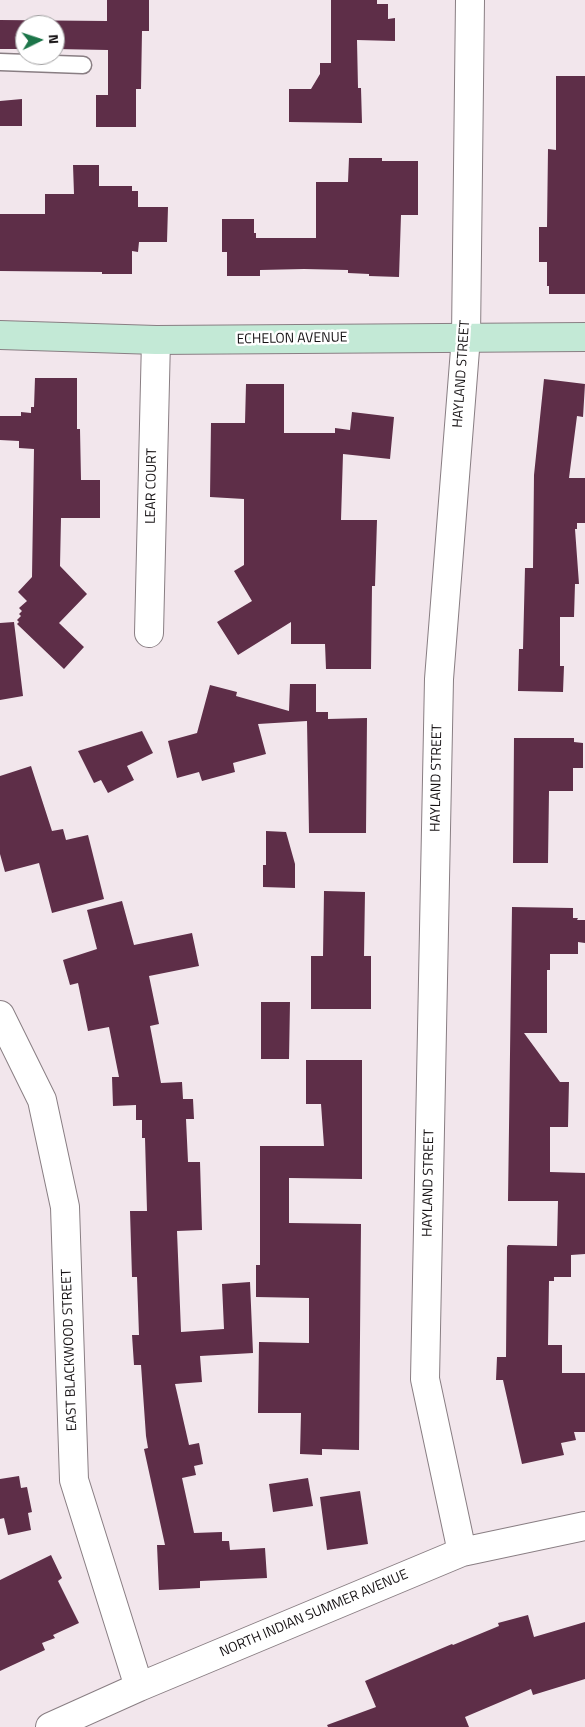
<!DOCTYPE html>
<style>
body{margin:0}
#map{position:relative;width:585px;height:1727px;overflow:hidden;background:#f2e6ec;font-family:"Titillium Web",sans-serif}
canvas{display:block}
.north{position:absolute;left:15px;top:15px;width:50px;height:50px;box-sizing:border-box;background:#fff;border:1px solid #a1a0a1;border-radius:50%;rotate:86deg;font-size:14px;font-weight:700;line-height:20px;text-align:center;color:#151113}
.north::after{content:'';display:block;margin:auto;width:18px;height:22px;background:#1c7549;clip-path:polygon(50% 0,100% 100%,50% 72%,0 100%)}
</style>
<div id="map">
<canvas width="585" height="1727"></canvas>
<div class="north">N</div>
</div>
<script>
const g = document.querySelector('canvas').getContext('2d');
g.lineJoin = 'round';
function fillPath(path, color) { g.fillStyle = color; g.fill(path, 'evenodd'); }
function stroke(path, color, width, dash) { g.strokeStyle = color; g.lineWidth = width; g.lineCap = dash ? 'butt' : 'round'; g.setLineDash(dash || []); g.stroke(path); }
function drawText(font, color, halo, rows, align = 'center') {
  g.font = font + ' "Titillium Web",sans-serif'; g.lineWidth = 5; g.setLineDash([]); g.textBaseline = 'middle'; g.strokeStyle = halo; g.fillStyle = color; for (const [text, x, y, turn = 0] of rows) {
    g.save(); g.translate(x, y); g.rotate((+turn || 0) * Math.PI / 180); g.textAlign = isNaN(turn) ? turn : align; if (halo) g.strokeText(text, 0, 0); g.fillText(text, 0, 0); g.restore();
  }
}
fillPath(new Path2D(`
 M107 0H149V31H142L141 89H136V127H96V95H108V50L55 49V25H25V49H0V20L107 21Z
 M331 0H377V4H388V19L395 18V41L357 40 358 88H361L362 123 289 122V89H311L320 74V63H331Z
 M556 76H585V294H549V286H547V262H539V227H547L548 149 556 150Z
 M22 99V126H0V101Z
 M349 158H382V161H418V215H401L399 277 369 276V274L348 273V270L304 269 260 270V276H227V252H222V219H254V233H256V238H316V182H348Z
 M73 165H99V186H132V191H138V207H168L167 242H139L138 252 132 251V274H102V272L0 271V214H45V194H74Z
 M35 378H77V429H80L81 480H100V518H61L60 566 87 594 59 623 84 647 64 669 17 624 19 622 17 620 21 616 19 614 22 611 19 608 27 601 18 592 32 577 34 449 19 448V441L0 440V416H21V412L31 413V407H34Z
 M544 379 585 384 583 417 577 416 569 478H585V523H577V529H575L579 584H575L574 617H560V666H564L563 692 518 691 519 649H523L525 568H533L534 475Z
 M246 384H284V433H335V428L350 430 352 412 394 417 390 459 343 454 341 520H377L375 586H372L371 669H326L325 644H291V622L238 655 217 622 252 601 234 571 244 565V499L210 497 211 423H245Z
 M14 622 23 696 0 700V623Z
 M290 684H316V712H328V719L367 718 366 833H309L307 721 258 724 266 754 233 763 235 772 202 781 199 772 177 778 168 741 197 733 210 685 237 692 236 696 289 711Z
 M142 731 153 753 127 766 134 780 108 793 101 780 94 783 78 751Z
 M514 738H574V742L583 743V768H573V791H549L548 863H513Z
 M31 766 52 831 63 829 66 840 88 835 104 899 52 913 39 863 5 872 0 854V776Z
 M266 831 286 832 295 864V888L263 887V865H266Z
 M324 891 365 892 364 956H371V1009H311V956H323Z
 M122 901 134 945 192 933 199 966 149 976 159 1024 150 1026 161 1083 182 1082 183 1099H193L194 1119H186L188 1162H200L202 1230 177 1231 181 1332 224 1329 222 1284 250 1282 253 1353 200 1356 202 1382 175 1384 189 1445 199 1443 203 1464 194 1466 196 1475 182 1478 194 1533 222 1532V1541H229L230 1550 265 1548 267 1578 200 1581V1588L159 1590 157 1545H165L144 1449 148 1448 146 1436 141 1365H134L132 1335H139L137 1277H132L130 1211H147L145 1138H142V1120H136V1105L113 1106 112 1077H119L109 1027 88 1031 78 983 70 985 63 960 97 949 87 910Z
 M512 907 573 908V918H578L577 920H585V943L578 942V954H550V970H547V1033H524L560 1082H569L568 1127H550V1172L585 1173V1254L571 1255V1277H554V1281H549L548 1345H562V1373H585V1432H574L576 1440 561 1443 564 1455 522 1464 503 1380H496L497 1357H506L507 1247 508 1245 557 1246 558 1201H508Z
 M261 1002H290L289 1059H261Z
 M306 1060H362V1179L289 1178V1223L361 1224 359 1450 322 1449V1455L300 1454 301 1413H258L259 1342 309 1343V1298L256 1297V1265H260V1146H324L321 1104H306Z
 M19 1476 21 1488 27 1487 32 1512 28 1513 31 1530 8 1535 4 1518 0 1519V1479Z
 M308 1478 313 1506 273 1512 269 1484Z
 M360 1491 368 1544 327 1550 320 1497Z
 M51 1555 62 1578 58 1581 79 1623 53 1635 55 1638 42 1643 45 1650 0 1671V1580Z
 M528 1615 534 1637 585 1622V1679L533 1695 531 1689 465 1717 469 1727H328L327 1725 376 1707 365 1681 452 1644 453 1645 499 1626 498 1623Z`), '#5e2e48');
const lane = new Path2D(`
 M0 62 83 65`);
const street = new Path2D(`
 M149 633 156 340
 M0 1015 42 1100 65 1207 74 1480 139 1687
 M462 1552 425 1379 439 679 466 337 470 0
 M50 1727 139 1687 462 1552 585 1526`);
const secondary = new Path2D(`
 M0 335 156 340 585 337`);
stroke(lane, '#897e83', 19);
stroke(street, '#897e83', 30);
stroke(secondary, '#897e83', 30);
stroke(lane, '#fff', 16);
stroke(street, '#fff', 28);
stroke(secondary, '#c3e9d6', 28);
drawText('14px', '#151113', '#fff', [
 ["ECHELON AVENUE",292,339,-1],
 ["HAYLAND STREET",462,374,-86],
 ["LEAR COURT",152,486,-89],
 ["HAYLAND STREET",437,778,-89],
 ["HAYLAND STREET",429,1183,-89],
 ["EAST BLACKWOOD STREET",70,1350,-92],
 ["NORTH INDIAN SUMMER AVENUE",314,1614,-23]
]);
</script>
